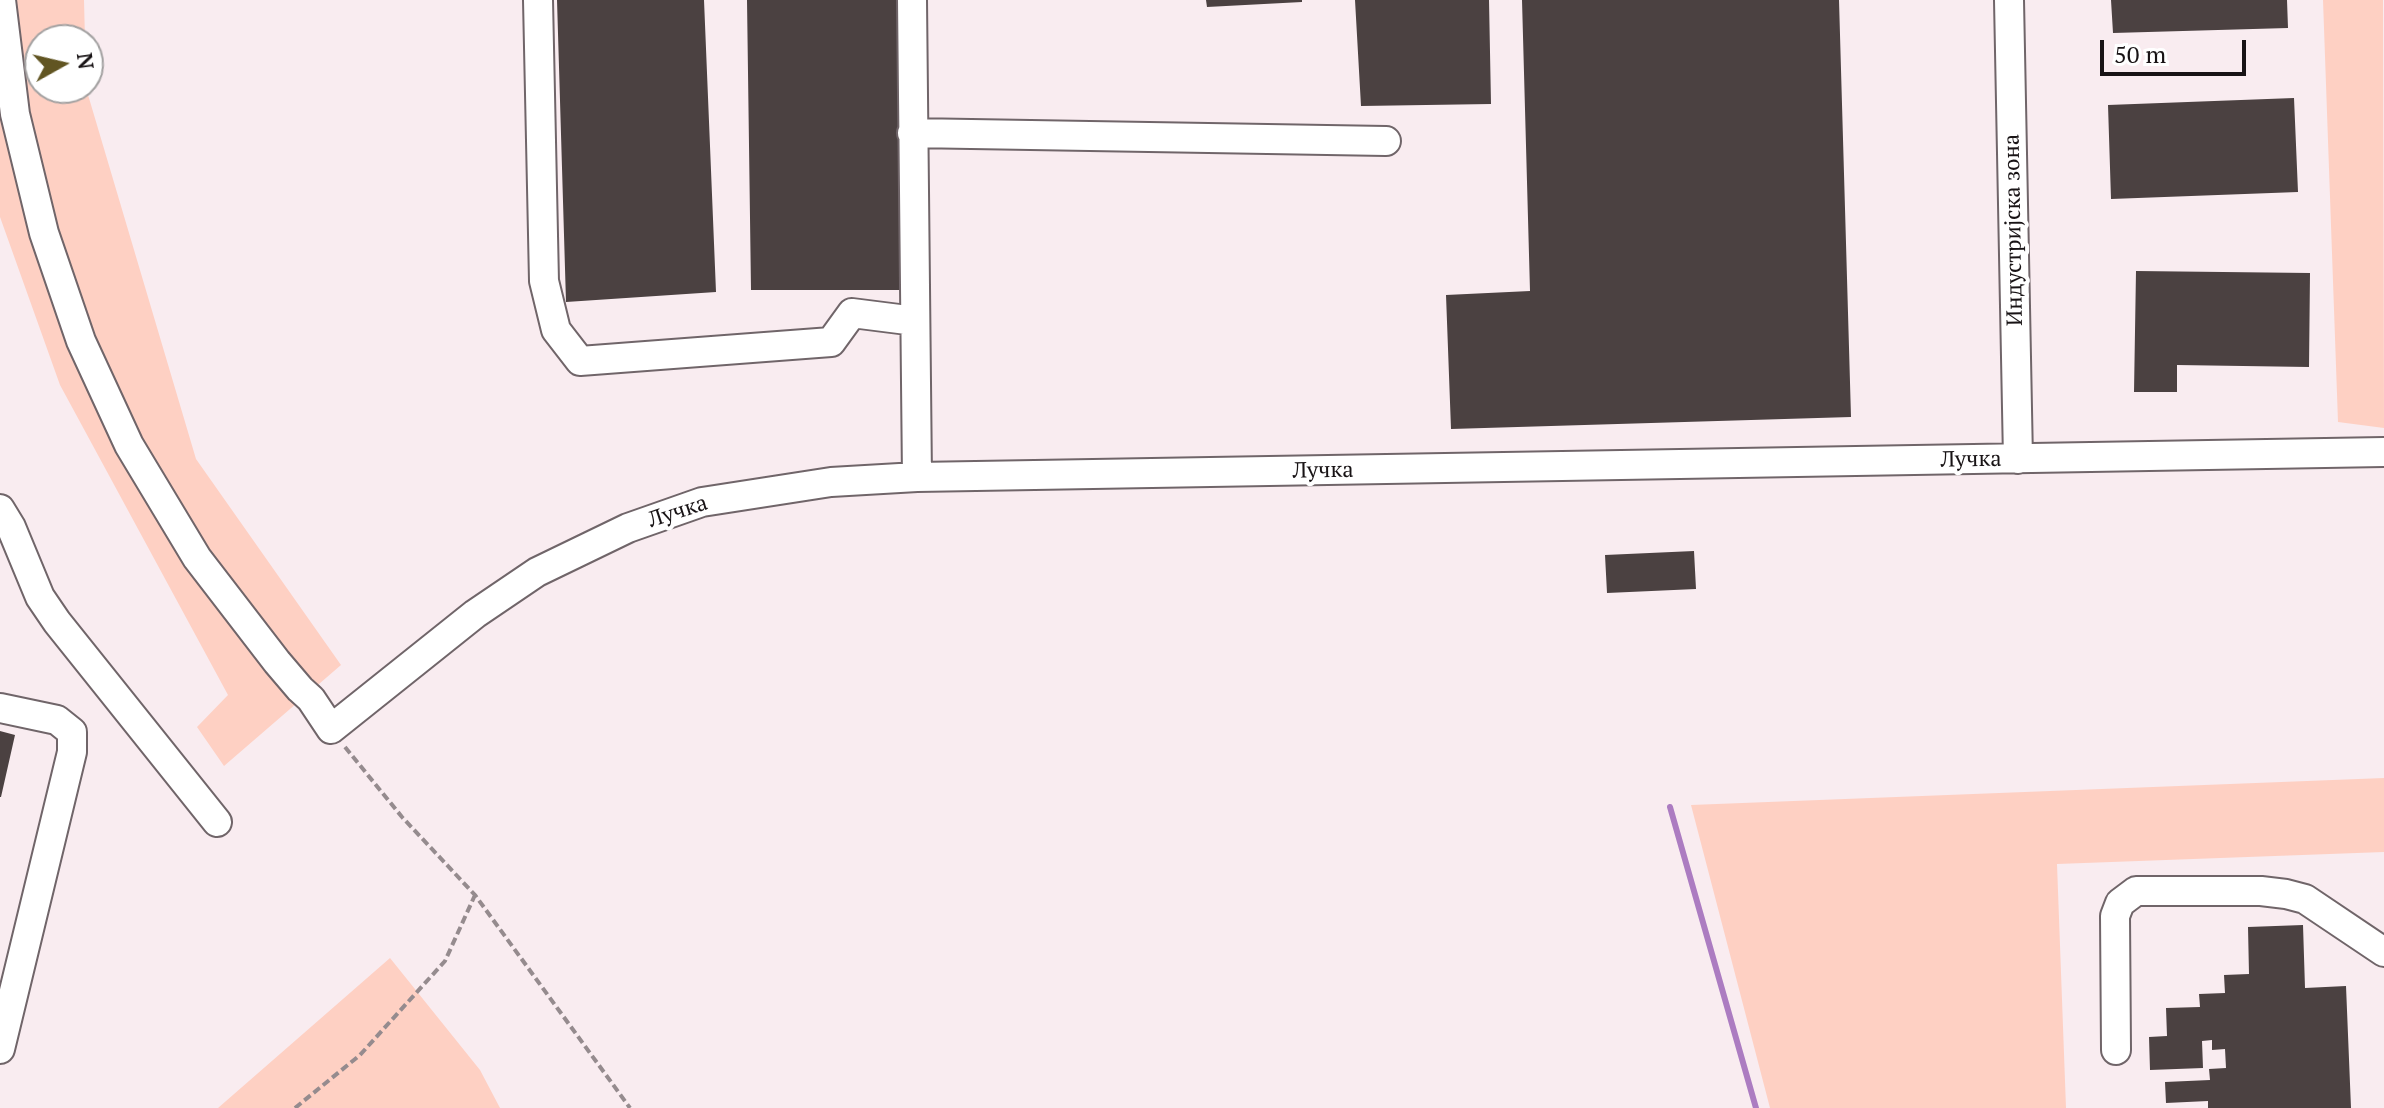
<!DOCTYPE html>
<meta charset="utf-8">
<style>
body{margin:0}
#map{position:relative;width:2384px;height:1108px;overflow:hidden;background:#f9ecf0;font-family:"PT Serif",serif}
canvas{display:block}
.north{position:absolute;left:24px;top:24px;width:80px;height:80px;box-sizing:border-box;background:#fff;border:2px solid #a3a1a1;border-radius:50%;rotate:82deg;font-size:22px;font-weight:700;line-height:32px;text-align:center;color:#181315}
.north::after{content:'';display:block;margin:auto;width:28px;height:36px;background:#615522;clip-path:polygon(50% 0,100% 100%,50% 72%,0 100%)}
.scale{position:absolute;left:2100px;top:40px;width:146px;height:36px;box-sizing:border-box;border:4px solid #181315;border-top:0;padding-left:10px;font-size:24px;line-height:28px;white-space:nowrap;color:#181315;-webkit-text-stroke:6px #fff;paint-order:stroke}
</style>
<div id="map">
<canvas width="2384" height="1108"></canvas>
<div class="north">N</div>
<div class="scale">50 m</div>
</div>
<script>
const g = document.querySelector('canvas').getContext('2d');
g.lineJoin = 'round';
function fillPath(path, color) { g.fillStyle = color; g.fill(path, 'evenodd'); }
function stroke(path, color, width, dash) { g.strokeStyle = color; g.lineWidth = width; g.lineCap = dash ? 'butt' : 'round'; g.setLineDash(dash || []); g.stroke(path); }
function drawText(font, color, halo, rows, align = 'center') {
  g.font = font + ' "PT Serif",serif'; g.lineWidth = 8; g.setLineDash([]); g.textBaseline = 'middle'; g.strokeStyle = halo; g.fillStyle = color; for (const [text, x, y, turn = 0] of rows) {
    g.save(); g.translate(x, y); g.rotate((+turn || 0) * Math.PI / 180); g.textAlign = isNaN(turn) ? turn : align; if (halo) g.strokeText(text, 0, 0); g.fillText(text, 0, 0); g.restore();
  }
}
fillPath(new Path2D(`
 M0 0H84L85 40H40V88H86L196 459 341 665 224 766 197 727 228 695 60 385 0 217Z
 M2323 0H2383L2384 428 2338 422Z
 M2384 778V852L2057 864 2066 1108H1770L1691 805Z
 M390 958 480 1070 500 1108H218Z`), '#fed0c3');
stroke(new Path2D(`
 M1670 807 1756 1108`), '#ac7cc1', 6);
fillPath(new Path2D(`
 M557 0H704L716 292 566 302Z
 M747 0H899L907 290H751Z
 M1206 0H1302V2L1207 7Z
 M1355 0H1489L1491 104 1361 106Z
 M1522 0H1839L1851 417 1451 429 1446 295 1530 291Z
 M2111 0H2287L2288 28 2113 33Z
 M2294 98 2298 192 2111 199 2108 105Z
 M2136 271 2310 273 2309 367 2177 365V392H2134Z
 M1694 551 1696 589 1607 593 1605 555Z
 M0 731 15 735 1 797H0Z
 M2303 925 2305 988 2346 986 2351 1108H2208V1101L2166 1103 2165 1082 2210 1080 2209 1069 2226 1068 2225 1049 2212 1050V1040L2202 1041 2203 1068 2150 1070 2149 1037 2167 1036 2166 1008 2200 1007 2199 994 2225 993 2224 975 2249 974 2248 927Z`), '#4b4141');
const minor = new Path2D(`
 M1 0 15 114 44 233 81 341 129 445 197 558 277 662 300 689 311 699 331 729 475 614 537 572 628 528 702 502 831 482 917 477 2384 452
 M538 0 544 281 556 330 580 361 831 342 852 313 915 321
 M912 0 917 477
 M2009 0 2018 459
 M912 133 1386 141
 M0 509 11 527 40 597 57 622 217 822
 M0 708 57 720 72 732V752L0 1049
 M2116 1050 2115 916 2120 903 2136 891H2261L2286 894 2305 899 2384 952`);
stroke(minor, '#706569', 32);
stroke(new Path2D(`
 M345 747 402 817 475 895 630 1108
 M295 1108 360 1055 445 961 475 895`), '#958b8e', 4, [8, 4]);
stroke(minor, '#fff', 28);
drawText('22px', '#181315', '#fff', [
 ["Индустријска зона",2014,230,-91],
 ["Лучка",1971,460,-1],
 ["Лучка",1323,471,-1],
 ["Лучка",678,512,-18]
]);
</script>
